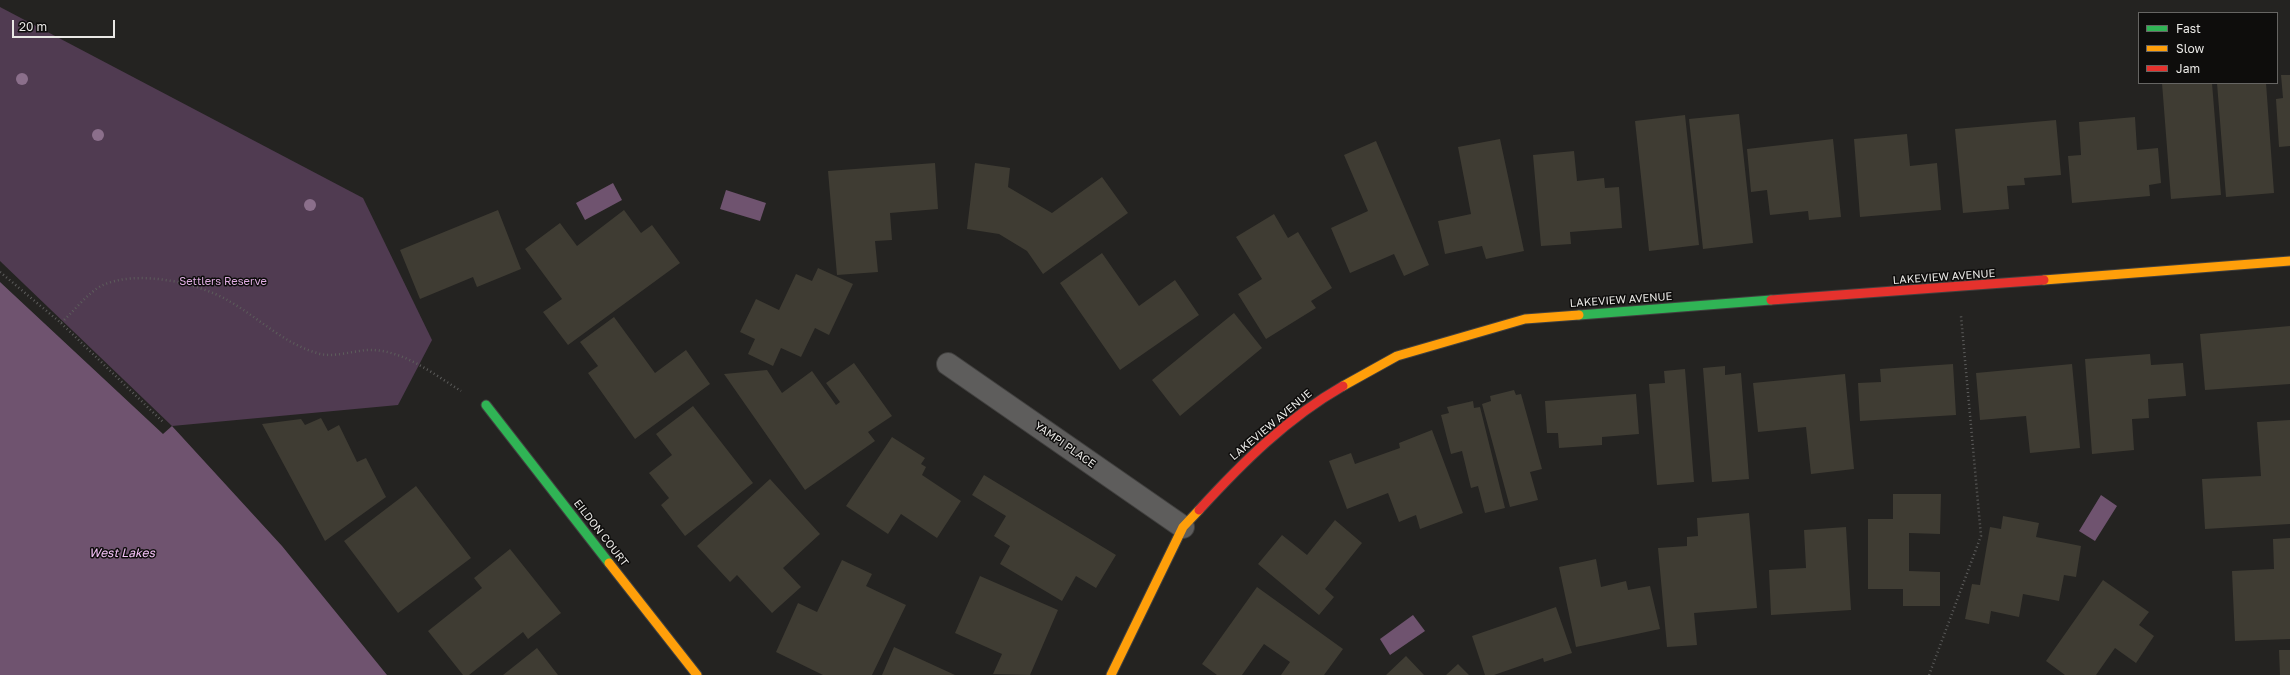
<!DOCTYPE html>
<style>
body{margin:0}
#map{position:relative;width:2290px;height:675px;overflow:hidden;background:#242321;font-family:"Golos Text",sans-serif}
canvas{display:block}
.legend{position:absolute;left:2138px;top:12px;width:140px;height:72px;box-sizing:border-box;background:#0e0d0c;border:1px solid #666563;margin:0;padding:5px 7px;list-style:none;font-size:12px;color:#e9e8e5}
.legend li{display:flex;align-items:center;gap:8px;height:20px}
.legend b{width:20px;border:1px solid #666563}
.scale{position:absolute;left:12px;top:20px;width:103px;height:18px;box-sizing:border-box;border:2px solid #e9e8e5;border-top:0;padding-left:5px;font-size:12px;line-height:14px;white-space:nowrap;color:#e9e8e5;-webkit-text-stroke:3px #0e0d0c;paint-order:stroke}
</style>
<div id="map">
<canvas width="2290" height="675"></canvas>
<ul class="legend">
<li><b style="height:5px;background:#30b455"></b>Fast</li>
<li><b style="height:5px;background:#ff9f0a"></b>Slow</li>
<li><b style="height:5px;background:#e5322d"></b>Jam</li>
</ul>
<div class="scale">20 m</div>
</div>
<script>
const g = document.querySelector('canvas').getContext('2d');
g.lineJoin = 'round';
function fillPath(path, color) { g.fillStyle = color; g.fill(path, 'evenodd'); }
function stroke(path, color, width, dash) { g.strokeStyle = color; g.lineWidth = width; g.lineCap = dash ? 'butt' : 'round'; g.setLineDash(dash || []); g.stroke(path); }
function drawText(font, color, halo, rows, align = 'center') {
  g.font = font + ' "Golos Text",sans-serif'; g.lineWidth = 3; g.setLineDash([]); g.textBaseline = 'middle'; g.strokeStyle = halo; g.fillStyle = color; for (const [text, x, y, turn = 0] of rows) {
    g.save(); g.translate(x, y); g.rotate((+turn || 0) * Math.PI / 180); g.textAlign = isNaN(turn) ? turn : align; if (halo) g.strokeText(text, 0, 0); g.fillText(text, 0, 0); g.restore();
  }
}
fillPath(new Path2D(`
 M0 7 363 198 432 340 398 405 172 426 0 261Z`), '#503b51');
fillPath(new Path2D(`
 M613 183 622 200 585 220 576 203Z
 M726 190 766 203 760 221 720 209Z
 M0 282 163 434 172 426 282 546 387 675H0Z
 M2101 495 2117 506 2095 541 2079 531Z
 M1413 615 1425 631 1390 655 1380 639Z`), '#6f536f');
fillPath(new Path2D(`
 M2281 75H2290V146L2279 147 2276 99 2283 98Z
 M2162 83H2212L2221 195 2171 199Z
 M2217 83H2266L2274 193 2226 197Z
 M1739 114 1753 243 1703 249 1689 119Z
 M1685 115 1699 245 1649 251 1635 121Z
 M2135 117 2137 150 2158 148 2161 183 2149 185 2150 196 2072 203 2068 156 2081 155 2079 122Z
 M2056 120 2061 175 2024 178 2025 185 2007 186 2009 209 1963 213 1955 129Z
 M1907 134 1910 166 1937 163 1941 210 1860 217 1854 139Z
 M1500 139 1524 251 1486 259 1482 246 1445 254 1438 221 1471 214 1458 147Z
 M1833 139 1841 217 1809 220 1808 211 1770 215 1767 190 1751 192 1747 149Z
 M1376 141 1429 265 1404 276 1394 254 1350 273 1331 228 1368 211 1344 155Z
 M1574 151 1577 181 1604 178 1605 188 1619 187 1622 228 1570 232 1571 244 1541 246 1533 155Z
 M935 163 938 209 890 213 892 240 875 241 878 272 837 275 828 171Z
 M975 163 1010 168 1008 187 1052 213 1102 177 1128 213 1043 274 1027 251 999 234 967 229Z
 M498 210 521 269 477 287 473 277 420 299 400 250Z
 M624 210 641 233 652 225 680 263 568 345 543 312 562 299 525 249 560 223 577 246Z
 M1274 214 1288 238 1298 232 1332 288 1311 301 1316 308 1266 339 1238 294 1262 279 1236 237Z
 M1102 253 1139 306 1175 280 1199 315 1120 370 1060 283Z
 M818 268 853 284 829 335 815 328 801 357 781 348 773 366 748 354 755 339 740 332 756 299 779 310 796 274 812 281Z
 M1234 313 1262 348 1180 416 1152 380Z
 M614 317 655 373 686 350 710 384 635 439 588 373 598 366 580 342Z
 M2290 326V384L2205 390 2200 334Z
 M2150 354 2151 365 2183 363 2186 396 2148 399 2149 418 2132 419 2134 450 2092 454 2085 359Z
 M854 363 892 416 868 432 875 441 805 490 724 374 767 370 782 393 812 371 836 405 840 402 826 383Z
 M1953 364 1956 415 1860 421 1858 383 1881 382 1880 369Z
 M2072 364 2080 448 2030 453 2026 416 1980 420 1976 373Z
 M1725 366V375L1741 373 1749 479 1712 482 1703 368Z
 M1685 369 1694 482 1657 485 1649 384 1665 383 1664 371Z
 M1845 374 1854 469 1811 474 1806 427 1758 432 1753 383Z
 M1514 390 1516 395 1521 394 1542 469 1530 472 1538 500 1510 507 1482 404 1491 401 1490 396Z
 M1636 394 1639 434 1602 437V445L1559 448 1558 433H1547L1545 401Z
 M1473 401 1474 408 1480 407 1505 508 1485 513 1478 486 1471 488 1462 451 1451 454 1441 415 1449 413 1447 407Z
 M693 406 753 483 685 536 661 505 669 498 649 473 672 455 656 434Z
 M321 418 328 431 339 425 357 462 366 458 386 497 325 541 262 424 301 419 305 425Z
 M2290 420V524L2205 529 2202 479 2261 476 2257 422Z
 M1432 430 1463 513 1420 529 1416 515 1399 522 1388 493 1347 509 1329 461 1351 453 1355 464 1400 448 1399 443Z
 M892 437 925 458 921 464 926 467 922 475 961 501 937 538 901 514 888 534 846 506Z
 M984 475 1116 555 1096 588 1076 576 1062 601 1000 564 1010 546 994 536 1006 516 972 495Z
 M770 479 820 534 783 568 801 587 772 613 737 575 730 582 697 546Z
 M416 486 471 558 398 613 344 541Z
 M1893 494H1941L1940 534 1909 533V571L1940 572V606H1903V589H1868V519H1893Z
 M1749 513 1757 608 1694 613 1697 645 1667 647 1658 548 1687 546V537L1698 536 1697 518Z
 M2003 516 2039 523 2036 537 2081 546 2076 577 2064 575 2059 601 2023 594 2019 617 1991 611 1989 624 1965 619 1972 584 1980 585 1990 527 2001 529Z
 M1335 520 1362 543 1325 589 1334 597 1319 615 1258 564 1282 535 1307 555Z
 M1846 527 1851 610 1771 615 1769 570 1806 568 1804 530Z
 M2290 538V639L2235 641 2232 571 2274 569 2273 539Z
 M510 549 561 613 528 639 523 632 469 675H463L428 631 482 588 474 578Z
 M1596 559 1601 587 1626 581 1628 590 1650 586 1660 629 1576 647 1559 567Z
 M842 560 872 574 866 586 906 605 872 675H823L776 652 798 603 817 612Z
 M980 576 1058 610 1030 675 993 674 1002 654 955 633Z
 M2103 580 2149 612 2139 625 2154 636 2136 663 2115 648 2096 675H2065L2046 661Z
 M1257 587 1343 649 1324 675H1281L1290 662 1264 644 1242 675H1217L1202 664Z
 M1556 607 1572 653 1544 662 1543 658 1494 675H1485L1472 636Z
 M894 647 955 675H882Z
 M537 648 558 675H503Z
 M2279 650H2290V675H2280Z
 M1406 656 1424 675H1386Z
 M1458 664 1469 675H1446Z`), '#3f3c33');
const street = new Path2D(`
 M948 364 1183 527`);
const fast = new Path2D(`
 M1579 315 1771 300
 M486 405 609 563`);
const slow = new Path2D(`
 M2044 280 2290 261
 M1343 386 1397 356 1525 319 1579 315
 M609 563 697 675
 M1111 675 1183 527 1199 510`);
const jam = new Path2D(`
 M1771 300 2044 280
 M1199 510C1242 463 1287 418 1343 386`);
stroke(street, '#41403f', 24);
stroke(fast, '#41403f', 11);
stroke(slow, '#41403f', 11);
stroke(jam, '#41403f', 11);
stroke(new Path2D(`
 M0 272 61 323C72 313 89 292 101 286 135 269 197 282 229 301 259 318 283 343 317 353 334 359 356 349 374 350 406 352 435 375 461 391
 M61 323 164 423
 M1929 675 1981 536 1961 316`), '#5d5d5c', 2.5, [1, 3]);
stroke(street, '#5e5d5c', 22);
stroke(fast, '#30b455', 9);
stroke(slow, '#ff9f0a', 9);
stroke(jam, '#e5322d', 9);
g.fillStyle = '#8b6f8b';
for (const [x, y] of [
 [22,79],
 [98,135],
 [310,205]
]) { g.beginPath(); g.arc(x, y, 6, 0, 2 * Math.PI); g.fill(); }
drawText('11px', '#e9e8e5', '#0e0d0c', [
 ["LAKEVIEW AVENUE",1944,277,-4],
 ["LAKEVIEW AVENUE",1621,300,-4],
 ["LAKEVIEW AVENUE",1271,425,-40],
 ["YAMPI PLACE",1065,445,35],
 ["EILDON COURT",601,533,52]
]);
drawText('11px', '#dfade1', '#0e0d0c', [
 ["Settlers Reserve",223,282]
]);
drawText('italic 12px', '#f4c1f6', '#0e0d0c', [
 ["West Lakes",122,553]
]);
</script>
